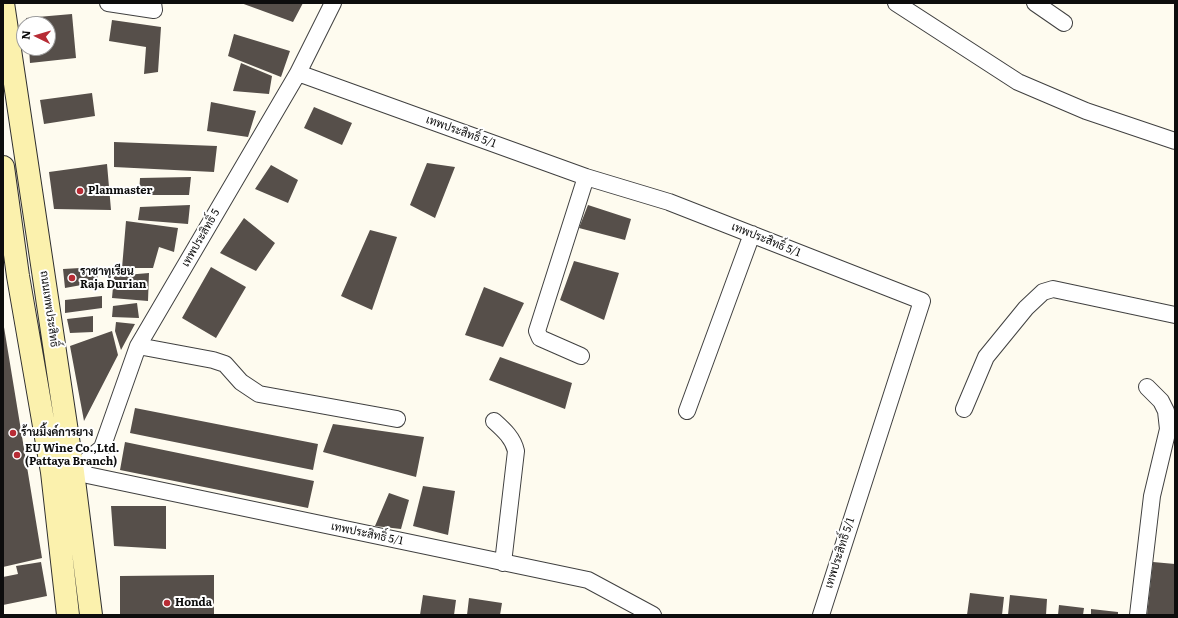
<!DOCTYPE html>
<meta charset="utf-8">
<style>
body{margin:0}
#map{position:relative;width:1178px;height:618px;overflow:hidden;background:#fefbef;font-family:Literata,serif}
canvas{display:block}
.frame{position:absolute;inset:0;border:4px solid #0d0d0d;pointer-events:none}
.north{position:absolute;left:16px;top:16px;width:40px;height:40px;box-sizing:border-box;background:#fff;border:1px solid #9e9e9e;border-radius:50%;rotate:275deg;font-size:11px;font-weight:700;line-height:16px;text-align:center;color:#0d0d0d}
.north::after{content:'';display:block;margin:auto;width:14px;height:18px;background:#b72c35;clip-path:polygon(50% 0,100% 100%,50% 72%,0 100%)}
</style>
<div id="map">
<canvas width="1178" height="618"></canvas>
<div class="frame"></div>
<div class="north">N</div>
</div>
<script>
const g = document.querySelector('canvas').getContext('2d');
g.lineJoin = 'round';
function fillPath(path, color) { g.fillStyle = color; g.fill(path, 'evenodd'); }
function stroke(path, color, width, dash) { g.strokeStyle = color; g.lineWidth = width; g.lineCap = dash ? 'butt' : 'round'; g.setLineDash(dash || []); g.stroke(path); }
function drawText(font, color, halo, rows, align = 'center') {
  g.font = font + ' Literata,Sarabun,serif'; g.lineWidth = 4; g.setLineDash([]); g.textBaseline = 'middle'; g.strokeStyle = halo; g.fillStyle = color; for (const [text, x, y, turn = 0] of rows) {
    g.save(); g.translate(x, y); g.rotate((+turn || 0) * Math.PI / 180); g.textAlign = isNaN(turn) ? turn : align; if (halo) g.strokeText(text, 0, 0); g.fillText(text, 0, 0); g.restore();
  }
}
fillPath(new Path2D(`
 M241 3H303L293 22Z
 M72 14 76 58 30 63 29 48H48V24H27L26 18Z
 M112 20 161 27 158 72 144 74 146 47 109 41Z
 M234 34 290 51 281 77 228 56Z
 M241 63 272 76 269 94 233 91Z
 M92 93 95 116 44 124 40 100Z
 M211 102 256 111 248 137 207 131Z
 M314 107 352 123 342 145 304 128Z
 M114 142 217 146 214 172 114 167Z
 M427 163 455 167 435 218 410 205Z
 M107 164 111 210 54 209 49 172Z
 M271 165 298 180 288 203 255 189Z
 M191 177 189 195H139L140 178Z
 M190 205 188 224 138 220 140 207Z
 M588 205 631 219 625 240 579 228Z
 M244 218 275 243 256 271 220 253Z
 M126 221 178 228 174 252 159 247 153 268H122Z
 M370 230 397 237 372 310 341 296Z
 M574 261 619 273 604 320 560 300Z
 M97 267 98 282 65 288 63 269Z
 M211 267 246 287 216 338 182 318Z
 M149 273 148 301 112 298 114 276Z
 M484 287 524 303 503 347 465 335Z
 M102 296V308L65 313V300Z
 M137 303 139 318 112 317 113 306Z
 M93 316V332L70 333 67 319Z
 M3 321 42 558 3 567Z
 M116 322 135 324 121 350 115 331Z
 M112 331 118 355 84 421 70 346Z
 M500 357 572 383 565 409 489 380Z
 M135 408 318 444 313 470 130 433Z
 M333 424 424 437 416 477 323 452Z
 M125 442 314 481 308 508 120 470Z
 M423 486 455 491 448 535 413 526Z
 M389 493 409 500 401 529 375 526Z
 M111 506H166V549L114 546Z
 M41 562 47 596 3 605V577L18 574 16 566Z
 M1153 562 1175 564V615H1147Z
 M214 575V615H120V576Z
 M970 593 1004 597 1002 615H967Z
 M423 595 456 600 454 615H420Z
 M1010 595 1047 599 1046 615H1008Z
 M469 598 502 603 500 615H467Z
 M1059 605 1084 608 1083 615H1058Z
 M1091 609 1118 612V615H1091Z`), '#564f4a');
const street = new Path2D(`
 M108 3 154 10 153 3
 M896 3 1018 82 1086 111 1175 141
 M1035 3 1064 23
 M298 73 586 177 669 202 922 301 821 615
 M138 346 213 360 225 364 241 382 259 394 397 419
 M581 356 540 338 537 331 586 177
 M964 409 986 357 1026 308 1043 292 1053 289 1175 315
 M687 411 752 234
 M494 421C504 430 513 438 516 451L503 563
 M73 472 588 580 653 615
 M73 472 102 448 138 346 298 73 333 3
 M1138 615 1152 496 1168 429 1166 411 1161 401 1147 387`);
const secondary = new Path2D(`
 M3 3 73 472 91 615
 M3 167 18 276 52 472 68 615`);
stroke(street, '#404040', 18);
stroke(secondary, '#2f2f2f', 24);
stroke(street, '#fff', 16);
stroke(secondary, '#fbf1ad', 22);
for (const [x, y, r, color] of [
 [80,191,4,"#b72c35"],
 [72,278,4,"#b72c35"],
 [13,433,4,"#b72c35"],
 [17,455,4,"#b72c35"],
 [167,603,4,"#b72c35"]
]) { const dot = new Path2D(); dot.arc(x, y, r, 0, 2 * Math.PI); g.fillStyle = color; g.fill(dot); stroke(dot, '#fff', 1.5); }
drawText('11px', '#0d0d0d', '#fff', [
 ["เทพประสิทธิ์ 5/1",461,132,20],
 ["เทพประสิทธิ์ 5",201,238,-60],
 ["เทพประสิทธิ์ 5/1",766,240,22],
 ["ถนนเทพประสิทธิ์",49,309,82],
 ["เทพประสิทธิ์ 5/1",367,534,12],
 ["เทพประสิทธิ์ 5/1",840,553,-72]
]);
drawText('bold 11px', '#0d0d0d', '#fff', [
 ["Planmaster",88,191],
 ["ราชาทุเรียน",80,272],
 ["Raja Durian",80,285],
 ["ร้านมิ้งค์การยาง",21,433],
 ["EU Wine Co.,Ltd.",25,449],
 ["(Pattaya Branch)",25,462],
 ["Honda",175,603]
], 'left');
</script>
